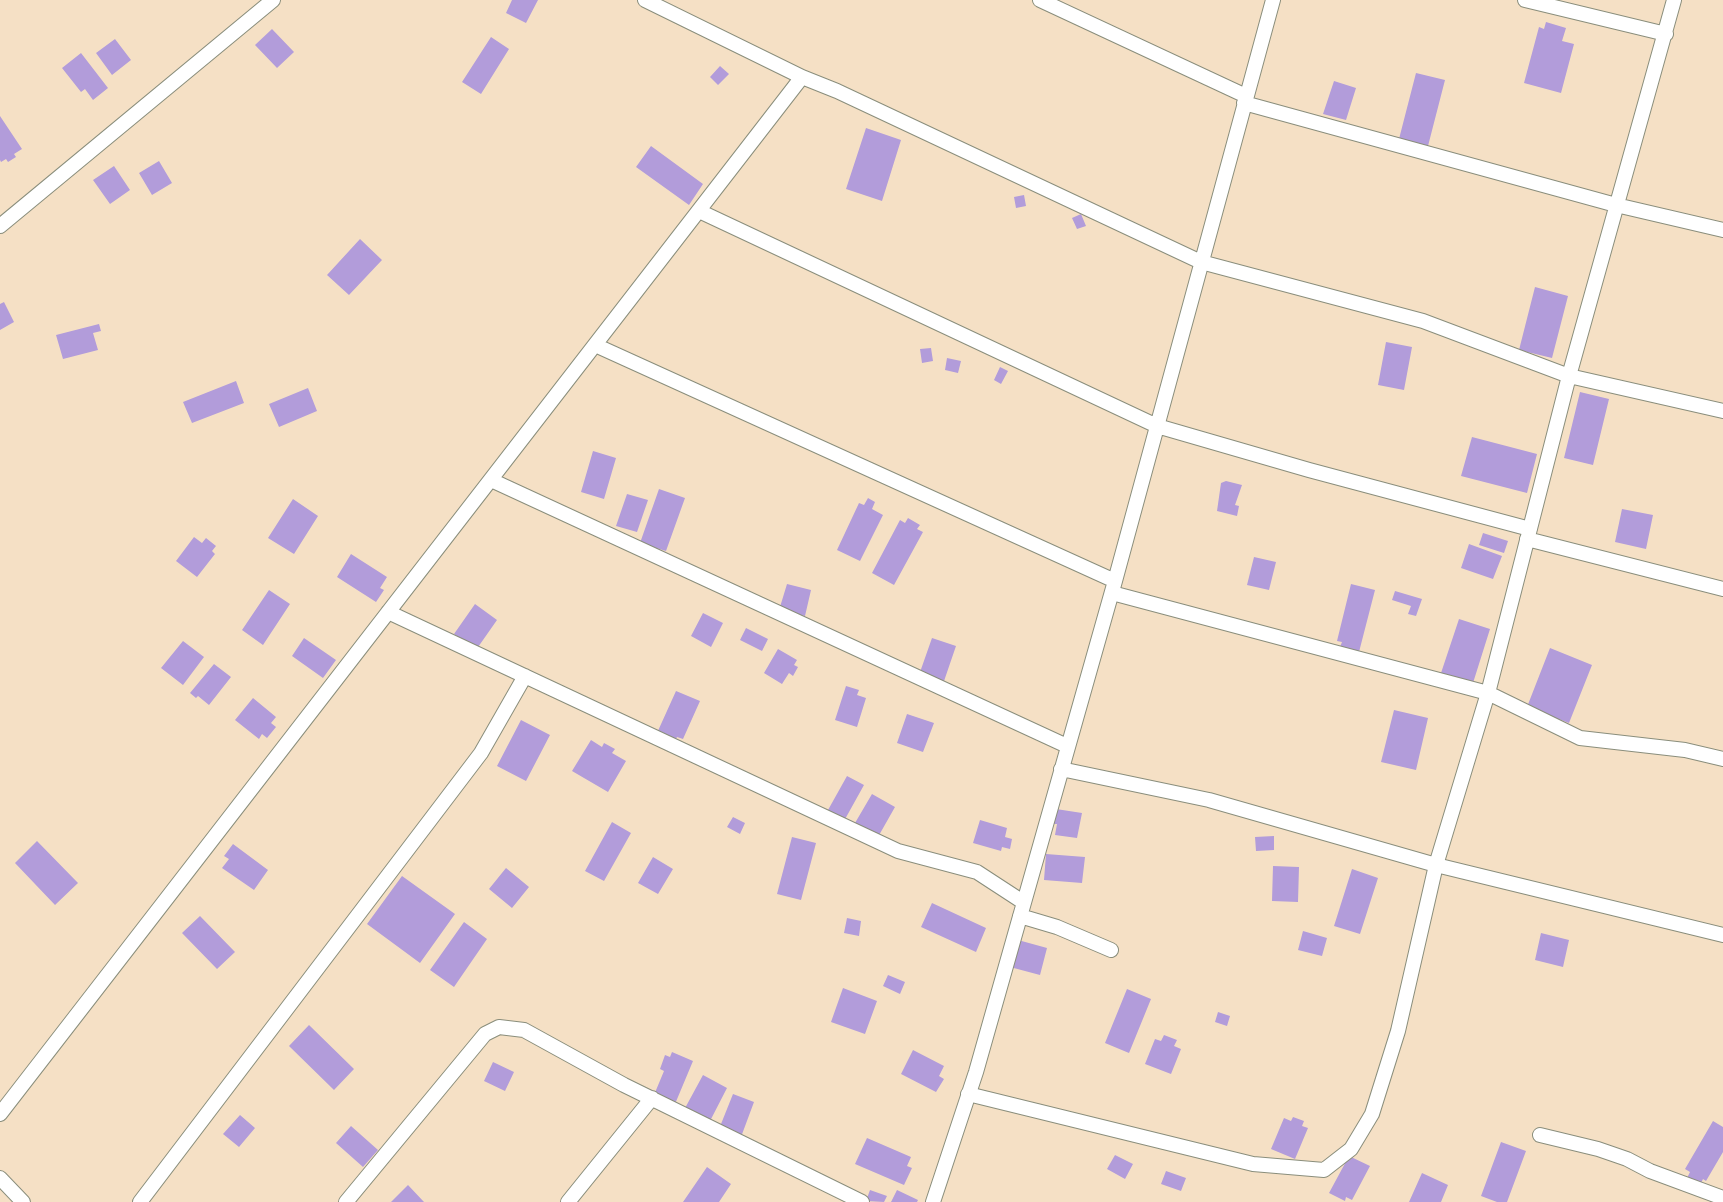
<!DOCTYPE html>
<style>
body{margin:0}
canvas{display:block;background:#f5e0c5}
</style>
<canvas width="1723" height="1202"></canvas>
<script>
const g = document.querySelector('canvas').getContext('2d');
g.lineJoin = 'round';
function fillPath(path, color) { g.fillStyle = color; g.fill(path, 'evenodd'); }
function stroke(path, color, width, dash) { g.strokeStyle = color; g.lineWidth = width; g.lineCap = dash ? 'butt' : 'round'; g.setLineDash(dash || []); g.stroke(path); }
fillPath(new Path2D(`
 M512 0H538L526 23 506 13Z
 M1546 22 1566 28 1562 41 1574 44 1561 93 1524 83 1539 27 1544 29Z
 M272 29 294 52 277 68 255 45Z
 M491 37 509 49 481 94 462 82Z
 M115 39 131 60 112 75 96 53Z
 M81 53 108 88 93 100 85 89 81 92 62 68Z
 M720 66 729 74 718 85 710 77Z
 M1416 73 1445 80 1428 146 1399 139Z
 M1334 81 1356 88 1346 120 1323 114Z
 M0 116 22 149 14 154 16 157 8 162 6 159 1 162 0 160Z
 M866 128 901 140 882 201 846 189Z
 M651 146 703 184 689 205 636 167Z
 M159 161 172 183 152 195 139 173Z
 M114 166 130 190 110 204 93 180Z
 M1024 195 1026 206 1016 208 1014 197Z
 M1081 214 1086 226 1077 229 1072 218Z
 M360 239 382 260 349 295 327 275Z
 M1535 287 1568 296 1552 358 1519 350Z
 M4 302 14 322 0 330V304Z
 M99 324 101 331 93 333 98 350 63 359 56 335Z
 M1386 342 1412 347 1404 390 1378 385Z
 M931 348 933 361 922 363 920 349Z
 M947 358 961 361 958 373 945 370Z
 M1000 367 1008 371 1001 384 994 380Z
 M236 381 244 403 192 423 183 402Z
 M308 388 317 411 279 427 269 404Z
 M1580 392 1609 399 1593 465 1564 458Z
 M1472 437 1537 454 1527 493 1461 476Z
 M593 451 616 458 604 499 581 492Z
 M1226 481 1242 485 1235 505 1239 506 1237 516 1217 511 1221 483Z
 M659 489 685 498 666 551 640 543Z
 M627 494 648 500 637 532 616 526Z
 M868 498 875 502 872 509 883 515 860 561 837 550 859 503 864 505Z
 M293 499 318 516 294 554 268 538Z
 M1622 509 1653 515 1646 549 1615 542Z
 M908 518 920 525 917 529 923 532 894 585 872 573 900 520 905 523Z
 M1483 533 1508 541 1504 553 1479 545Z
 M194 537 202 543 206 538 216 546 212 551 215 554 197 577 176 561Z
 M1469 544 1502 556 1493 579 1461 568Z
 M351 554 387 577 380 588 384 590 376 602 337 577Z
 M1254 557 1276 562 1269 590 1247 585Z
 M787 584 811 590 805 616 790 612V610L780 607Z
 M1351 584 1375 590 1359 652 1340 647 1342 642 1337 641Z
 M269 590 290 604 263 645 242 630Z
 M1395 591 1422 599 1416 616 1408 614 1411 606 1392 600Z
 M475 604 497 620 476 650 454 634Z
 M703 613 723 623 711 647 691 636Z
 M1459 619 1490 629 1473 683 1441 673Z
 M746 628 768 639 762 651 740 640Z
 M304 638 336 660 323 678 292 656Z
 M932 638 956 646 943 684 919 675Z
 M183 641 204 657 183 685 161 668Z
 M1550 648 1592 665 1569 723 1527 707Z
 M778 649 797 660 794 665 798 667 793 676 789 673 782 684 764 673Z
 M214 664 231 677 209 705 198 696 196 698 190 693Z
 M846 686 859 690 857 695 866 698 857 727 835 720Z
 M676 691 700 701 683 739 677 737 675 741 657 733Z
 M253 698 276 717 271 723 276 727 267 738 262 734 259 739 235 720Z
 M1394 710 1428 718 1416 770 1381 762Z
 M907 714 934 723 923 752 897 743Z
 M521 720 550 735 526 781 497 766Z
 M591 740 602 747 604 743 615 749 612 753 626 761 608 792 572 771Z
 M847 776 864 785 844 821 828 810Z
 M872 794 895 807 878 837 855 823Z
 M1056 809 1082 813 1077 838 1055 835 1057 824H1054Z
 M733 817 745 823 740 834 727 827Z
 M980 820 1007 828 1005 837 1012 839 1010 849 1002 847 1001 851 973 843Z
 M612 822 631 833 604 881 585 871Z
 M1274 836V850L1256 851 1255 837Z
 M792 837 816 843 801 900 777 894Z
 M37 841 78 883 55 905 15 863Z
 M233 844 268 870 254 890 222 868 229 859 224 856Z
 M1046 854 1085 857 1082 883 1044 880Z
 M653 857 673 869 658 894 638 883Z
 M1273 866 1299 867 1298 902 1272 901Z
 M506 868 529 887 512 908 489 889Z
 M1352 869 1378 878 1360 934 1334 926Z
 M402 876 455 914 420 963 367 924Z
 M932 903 986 928 976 952 921 927Z
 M200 916 235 952 217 969 182 933Z
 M847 918 861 921 859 936 844 933Z
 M464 922 487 939 454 987 430 970Z
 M1303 931 1327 938 1322 956 1298 950Z
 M1541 933 1569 940 1563 967 1535 960Z
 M1018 940 1047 948 1040 975 1010 967Z
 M888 975 905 982 900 994 883 986Z
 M843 988 877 1001 865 1034 831 1022Z
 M1127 989 1151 999 1129 1053 1105 1043Z
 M1218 1012 1230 1016 1227 1026 1215 1022Z
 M309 1025 354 1069 334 1090 289 1046Z
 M1164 1035 1177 1040 1174 1046 1181 1049 1171 1074 1145 1064 1155 1039 1161 1041Z
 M913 1050 944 1066 939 1076 944 1079 936 1092 901 1074Z
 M672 1052 693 1061 675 1104 654 1095 664 1071 660 1069 665 1055 670 1057Z
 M493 1062 514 1072 505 1091 484 1081Z
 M703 1075 727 1088 709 1123 684 1110Z
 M733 1094 754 1102 741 1137 719 1129Z
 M240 1115 255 1128 239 1147 223 1134Z
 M1293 1117 1304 1121 1302 1126 1308 1128 1295 1159 1271 1149 1284 1118 1291 1121Z
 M1713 1121 1723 1127V1152L1706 1181 1703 1179 1700 1185 1687 1178 1690 1172 1685 1169Z
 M351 1126 378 1150 363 1167 336 1143Z
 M867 1138 911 1157 907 1166 912 1168 904 1185 855 1164Z
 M1501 1142 1526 1151 1507 1202H1497L1481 1196Z
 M1115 1155 1133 1164 1125 1179 1107 1169Z
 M1349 1156 1370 1166 1352 1200 1346 1197 1345 1201 1329 1193Z
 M707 1167 731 1184 719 1202H683Z
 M1166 1171 1186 1178 1181 1191 1161 1184Z
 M1422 1173 1448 1185 1441 1202H1409Z
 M408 1185 424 1202H391Z
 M870 1190 887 1196 884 1202 866 1201Z
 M897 1190 918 1200 917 1202H891Z`), '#b29cda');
const minor = new Path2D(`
 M645 0 802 77 837 91 1201 262 1423 321 1569 376 1723 411
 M1040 0 1246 96
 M1525 0 1666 34
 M1674 0 1569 376 1488 693 1580 738 1685 750 1723 759
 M1244 103 1616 205 1723 230
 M699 211 1157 426 1309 470 1530 529
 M0 226 273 0
 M595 345 1115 581
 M491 480 1067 746
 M1527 539 1723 589
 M388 612 898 851 977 872 1023 902
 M1061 769 1209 800 1436 865 1723 935
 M1020 916 1057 927 1111 950
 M968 1094 1253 1164 1324 1170 1351 1149 1372 1114 1398 1031 1436 865 1488 693 1112 593
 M0 1114 802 77
 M1540 1135 1598 1149 1627 1159 1650 1171 1723 1198
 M0 1178 23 1202
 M140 1202 481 753 525 676
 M346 1202 485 1034 499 1027 524 1030 624 1085 862 1202
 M568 1202 652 1098
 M933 1202 976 1072 1115 581 1273 0`);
stroke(minor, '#8a8e7c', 16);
stroke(minor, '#fff', 14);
</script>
